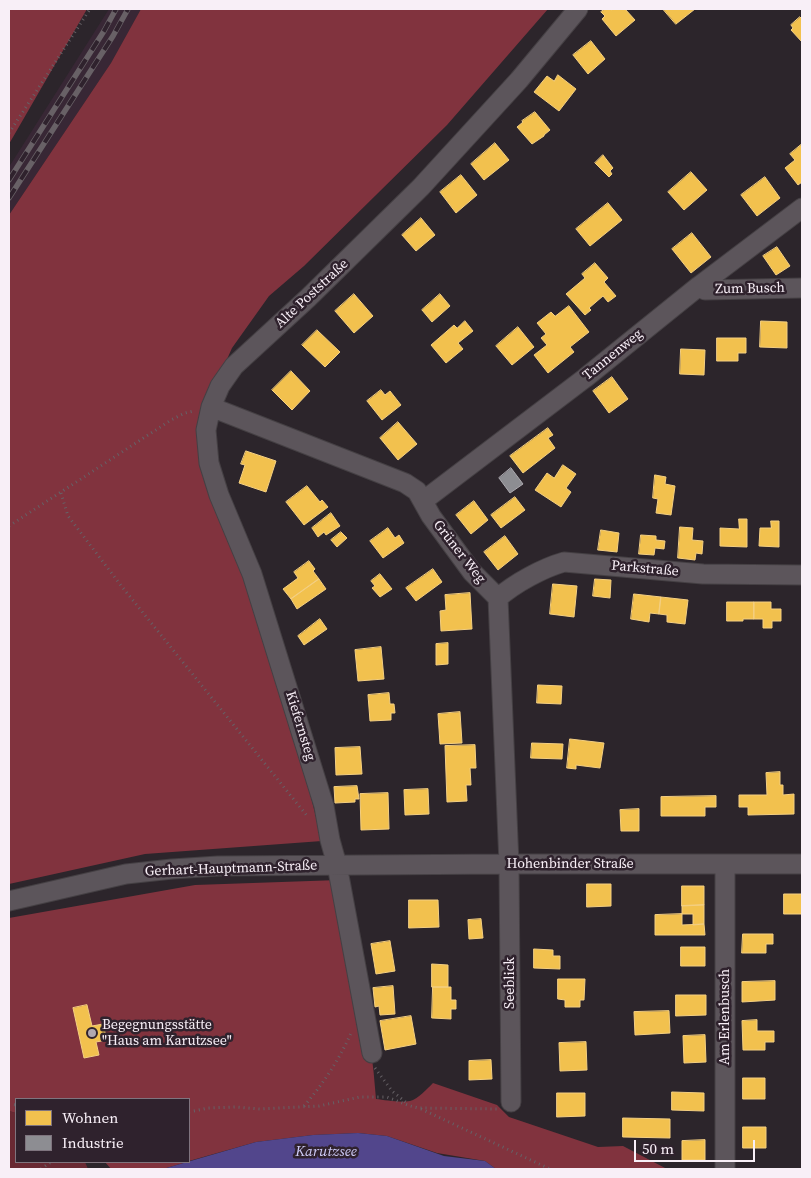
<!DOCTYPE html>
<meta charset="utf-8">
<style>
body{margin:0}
#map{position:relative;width:811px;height:1178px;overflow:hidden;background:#2c252b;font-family:"Source Serif 4",serif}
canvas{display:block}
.frame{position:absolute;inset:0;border:10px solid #f8eff7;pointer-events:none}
.legend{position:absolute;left:15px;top:1098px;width:175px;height:65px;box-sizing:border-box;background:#2f222d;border:1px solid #7f747e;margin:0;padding:6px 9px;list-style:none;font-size:15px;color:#f8eff7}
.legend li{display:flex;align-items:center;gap:10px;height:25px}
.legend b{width:25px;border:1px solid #7f747e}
.scale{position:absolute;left:634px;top:1140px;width:121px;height:22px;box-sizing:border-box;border:2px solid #f8eff7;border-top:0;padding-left:6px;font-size:15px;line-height:18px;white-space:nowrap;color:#f8eff7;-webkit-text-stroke:4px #2f222d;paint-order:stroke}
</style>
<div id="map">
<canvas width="811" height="1178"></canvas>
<div class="frame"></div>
<ul class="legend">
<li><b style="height:14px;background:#f2c14e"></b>Wohnen</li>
<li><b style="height:14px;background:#8d8d92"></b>Industrie</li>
</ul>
<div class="scale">50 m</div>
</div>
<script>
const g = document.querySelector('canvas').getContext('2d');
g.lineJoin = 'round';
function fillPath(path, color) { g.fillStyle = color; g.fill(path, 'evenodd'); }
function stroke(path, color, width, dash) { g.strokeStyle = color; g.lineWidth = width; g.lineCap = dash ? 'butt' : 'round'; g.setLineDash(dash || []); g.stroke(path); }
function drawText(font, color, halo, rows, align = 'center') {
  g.font = font + ' "Source Serif 4",serif'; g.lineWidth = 5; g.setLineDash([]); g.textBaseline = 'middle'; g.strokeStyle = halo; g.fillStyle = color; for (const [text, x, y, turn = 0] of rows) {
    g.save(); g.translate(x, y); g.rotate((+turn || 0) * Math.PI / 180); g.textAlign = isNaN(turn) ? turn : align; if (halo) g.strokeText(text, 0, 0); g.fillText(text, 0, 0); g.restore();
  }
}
fillPath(new Path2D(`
 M109 9H141L111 63 9 215V167Z`), '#382735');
fillPath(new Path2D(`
 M9 1111 16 1113V1162H85L88 1169H9Z`), '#692933');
fillPath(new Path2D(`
 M9 9H87L9 144Z
 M141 9H548L447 125 304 266 269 296 232 348 224 366 204 428 294 729 322 841 145 854 9 884V215L111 63Z
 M339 880C354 953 371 1025 376 1099 385 1100 400 1103 410 1101 418 1099 427 1089 433 1083L497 1105 509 1117 598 1147 623 1146 667 1169H496L485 1161 437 1153 387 1136 358 1133 313 1135 256 1142 189 1161V1099H16V1113L9 1111V918L195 885Z
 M105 1162H187L163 1169H111Z`), '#81333e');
fillPath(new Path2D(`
 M358 1133 387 1136 444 1156 485 1161 496 1169H163L256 1142 313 1135Z`), '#52468c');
const homes = new Path2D(`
 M605 9H610L611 10 613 9H625L635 20 616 36 602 19 605 16 601 12Z
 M663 9H695L676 24Z
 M800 17 802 19V42L791 30 793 28 791 25Z
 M591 41 605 59 588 74 573 55Z
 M558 75 576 89 559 111 534 92 547 76 554 81Z
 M535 112 550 130 544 135V136L532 144 517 127 523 122 522 121Z
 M495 143 509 160 484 180 471 164Z
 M802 144V182L798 185 785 168 795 160 790 154Z
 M603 155 613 168 610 171 612 174 609 177 595 163Z
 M691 172 707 190 684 210 668 192Z
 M461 175 477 195 456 213 440 192Z
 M765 177 780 198 757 216 741 195Z
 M608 203 622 220 590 246 576 229Z
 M421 218 435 235 416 251 402 235Z
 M692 233 711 257 691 273 672 249Z
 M777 247 790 266 776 275 763 256Z
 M595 263 608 278 604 282 616 296 608 302 603 296 589 308 591 310 585 315 566 294 585 278 582 274Z
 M354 294 373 316 354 333 335 311Z
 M440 294 450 306 432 322 422 310Z
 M569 306 589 332 570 347 574 352 548 373 534 355 547 345 541 338 546 334 537 323 551 312 555 316Z
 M465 321 473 331 458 343 463 349 446 363 431 345 454 325 457 328Z
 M761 321 787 322V348L760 347Z
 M518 327 534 347 512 365 496 346Z
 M317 330 340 352 325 367 302 345Z
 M717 338H746V353H738V361H717Z
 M681 349 705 350 704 375 680 374Z
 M291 371 310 391 292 410 272 390Z
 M612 377 628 399 609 413 593 391Z
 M381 390 385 395 390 391 401 405 382 420 367 401Z
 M398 422 417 444 398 460 380 438Z
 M548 428 553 435 548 438 555 448 523 473 510 456Z
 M246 451 276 461 266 492 239 483 245 465 241 464Z
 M563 465 576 474 566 488 571 492 561 507 535 490 547 473 554 478Z
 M655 475 666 477 665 484 675 486 671 515 656 513 658 499 653 498Z
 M307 486 320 502 322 500 328 507 304 525 286 502Z
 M515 497 525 510 501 528 491 515Z
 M474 501 488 520 471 534 456 515Z
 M331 513 340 526 326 535 324 532 318 537 312 528Z
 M739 519H747V547L720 546V528L739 529Z
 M771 521H779V547L759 546 760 528H771Z
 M680 527 693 528 692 540 703 541 702 554 696 553 695 560 678 558Z
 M388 528 395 538 399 535 404 543 383 558 370 541Z
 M601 530 619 533 617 552 598 550Z
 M341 532 347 538 337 547 331 540Z
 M641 535 656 536V540L665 541 664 549 655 548 654 555 639 554Z
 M505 536 518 554 498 570 484 552Z
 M309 561 315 569 313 571 319 579 291 599 283 589 298 578 294 572Z
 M433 569 442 582 416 601 406 588Z
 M380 574 392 589 380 597 372 588 375 586 371 581Z
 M319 579 326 589 297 609 291 599Z
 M595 579 611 580 610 598 593 596Z
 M553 584 577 586 574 617 550 614Z
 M470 593 472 629 441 631 440 611 446 610 445 595Z
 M634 594 661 597 659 614 650 613 649 622 631 619Z
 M661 597 688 600 685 624 667 622V615L659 614Z
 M727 602H754V619H743V621H727Z
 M754 602H771V609H781V621H772V628H763V619H754Z
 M320 619 327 629 304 645 298 636Z
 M448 643V664L436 665V644Z
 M381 647 384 679 358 681 355 650Z
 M538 685 562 686 561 704 537 703Z
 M389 693 390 704H394L395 713H391V720L370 721 368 695Z
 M460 712 462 743 440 744 438 714Z
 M570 739 604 743 600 768 576 765V769L567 768Z
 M532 743 563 744 562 759 531 758Z
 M475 745 476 768H470L471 785H466L467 801 447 802 445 746Z
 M360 747 362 774 336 775 335 748Z
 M780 772V785H783V795L794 794V814L748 815V807H739V795H767L766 773Z
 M357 786 359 799H355V802L335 803 334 787Z
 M428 789 429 814 405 815 404 790Z
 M388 793 389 829 361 830 360 794Z
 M716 796V807H705V816H661V797Z
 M639 809V831H621L620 810Z
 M587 884H611V906L587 907Z
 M682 886H704V905L682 906Z
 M784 894H802V914H784Z
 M409 900H438L439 927 409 928Z
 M704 905V924L693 925V914H682V906Z
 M682 914V925L704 924 705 935H655V915Z
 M481 919 483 938 469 939 468 920Z
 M743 934H773V944H766V953H742Z
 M390 941 395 971 376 974 371 944Z
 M681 947H705V966H681Z
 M534 949 553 950V956H560V969L534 968Z
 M432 964 448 965V987H432Z
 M558 979H585L584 1000H580V1007H565V1000L558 999Z
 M775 981V1000L742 1002V982Z
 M393 986 395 1014 380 1015 379 1006 375 1007 373 988Z
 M433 987H451V1000H456V1009H451V1019L432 1018Z
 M676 995H706V1015L676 1016Z
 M87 1005 92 1026 103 1024 107 1040 96 1042 99 1055 84 1058 73 1008Z
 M669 1011 670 1033 635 1035 634 1012Z
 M411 1016 416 1044 385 1050 380 1021Z
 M757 1020V1031H774V1042H765V1050H743L742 1021Z
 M705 1035 706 1062 684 1063 683 1036Z
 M586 1042 587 1070 560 1071 559 1043Z
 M491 1060 492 1079 469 1080V1061Z
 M743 1078H765V1099H743Z
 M672 1092 704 1093V1111L672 1110Z
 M557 1093H585V1116L557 1117Z
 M623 1118 670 1119V1138L623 1137Z
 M743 1127H766V1148H743Z
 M705 1140V1160H682V1141Z`);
fillPath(homes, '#f2c14e');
stroke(homes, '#f4cf81', 1);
const industry = new Path2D(`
 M511 468 523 484 510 493 499 478Z`);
fillPath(industry, '#8d8d92');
stroke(industry, '#adaab0', 1);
const street = new Path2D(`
 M699 286 705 290 802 288
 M211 407 405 483 417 491 431 516 472 572 498 598 509 864 511 1102
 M423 501 585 378 699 286 802 208
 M498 598C515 583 543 568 564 562L703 574 802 575
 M9 901 126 874 172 869 218 866 509 864H802
 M372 1053 337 865 330 840 324 806 252 574 219 495 209 463 206 430 211 407 220 386 234 366 308 298 421 187 519 80 578 9
 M725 1169V864`);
stroke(street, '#454044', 21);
stroke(new Path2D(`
 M9 133 90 9
 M61 493 68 516 123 588 308 817
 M9 526 171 420 185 413 194 411
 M375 1068 392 1091 408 1104
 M9 1104 16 1105
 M304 1106C323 1084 339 1060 351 1033
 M421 1109 550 1169
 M189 1112 208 1108 235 1107 260 1109 319 1106 360 1097H387L410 1106 419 1108 497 1109
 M41 1169 51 1162`), '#666166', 3, [1, 4]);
stroke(street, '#5c555b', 19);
const rail = new Path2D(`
 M9 180 104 31 116 9
 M9 198 113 36 128 9`);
stroke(rail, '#686166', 5.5);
stroke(rail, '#2f222d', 4, [11]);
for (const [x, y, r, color] of [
 [92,1033,5,"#b1a8b0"]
]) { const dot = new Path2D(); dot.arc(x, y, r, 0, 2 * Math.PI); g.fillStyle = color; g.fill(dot); stroke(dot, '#2f222d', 2); }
drawText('14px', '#f8eff7', '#2f222d', [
 ["Zum Busch",750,289,-1],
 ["Alte Poststraße",312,294,-43],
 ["Tannenweg",613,355,-39],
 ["Grüner Weg",459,552,52],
 ["Parkstraße",645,569,5],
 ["Kiefernsteg",300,726,73],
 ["Hohenbinder Straße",570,864],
 ["Gerhart-Hauptmann-Straße",231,869,-2],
 ["Seeblick",510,983,-90],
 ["Am Erlenbusch",725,1017,-90]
]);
drawText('14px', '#f8eff7', '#2f222d', [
 ["Begegnungsstätte",102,1025],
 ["\"Haus am Karutzsee\"",102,1041]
], 'left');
drawText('italic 15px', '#cfccf8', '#2f222d', [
 ["Karutzsee",326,1152]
]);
</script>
